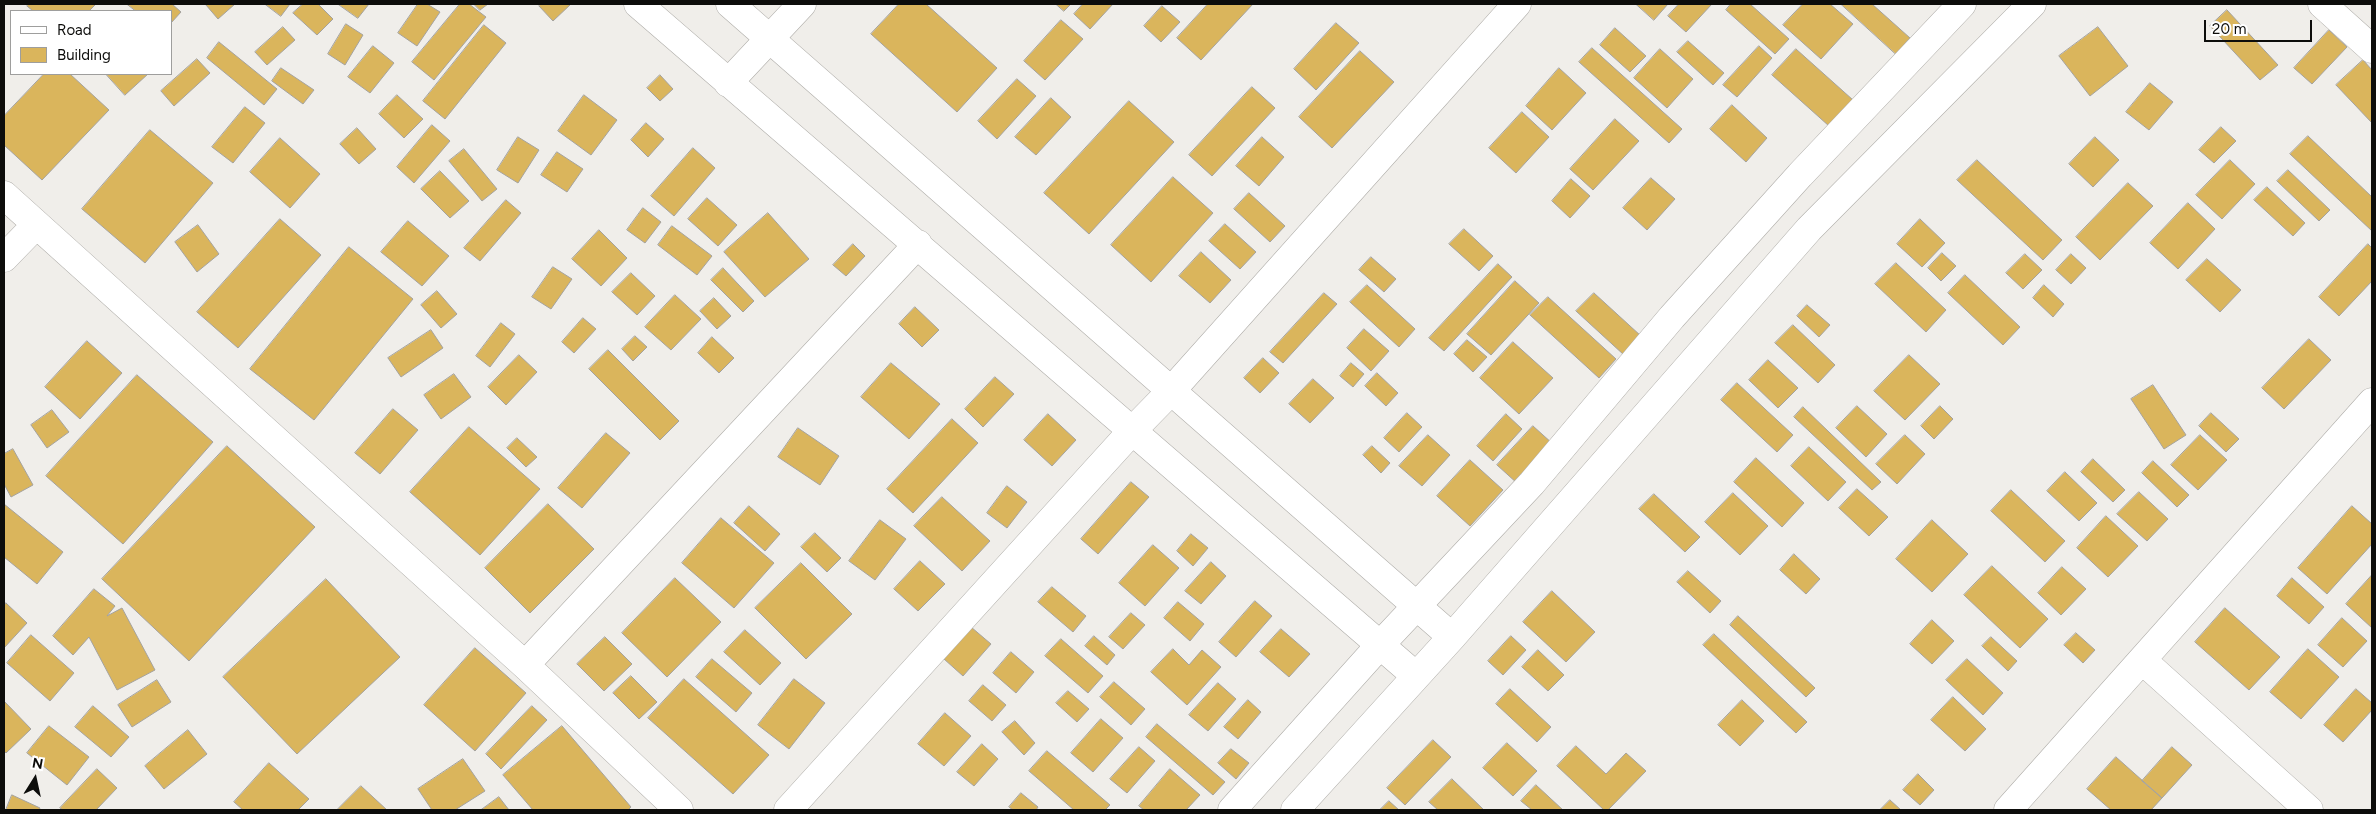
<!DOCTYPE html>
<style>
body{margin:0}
#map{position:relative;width:2376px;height:814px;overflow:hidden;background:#f0eeea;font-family:Figtree,sans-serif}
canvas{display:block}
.frame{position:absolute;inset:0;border:5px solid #0d0d0b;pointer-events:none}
.legend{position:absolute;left:10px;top:10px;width:162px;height:65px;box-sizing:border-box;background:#fff;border:1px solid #9e9e9d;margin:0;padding:6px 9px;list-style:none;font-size:15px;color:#0d0d0b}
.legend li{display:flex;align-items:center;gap:10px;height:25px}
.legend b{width:25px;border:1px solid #9e9e9d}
.north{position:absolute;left:10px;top:754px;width:50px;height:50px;-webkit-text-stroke:4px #fff;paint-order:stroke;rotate:10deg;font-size:14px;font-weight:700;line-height:20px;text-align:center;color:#0d0d0b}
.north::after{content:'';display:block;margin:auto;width:18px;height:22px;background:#0d0d0b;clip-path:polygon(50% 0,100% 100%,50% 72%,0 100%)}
.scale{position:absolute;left:2204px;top:20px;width:108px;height:22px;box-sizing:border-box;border:2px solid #0d0d0b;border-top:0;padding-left:6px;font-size:15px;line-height:18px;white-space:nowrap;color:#0d0d0b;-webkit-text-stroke:4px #fff;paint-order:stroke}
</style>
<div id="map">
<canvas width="2376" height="814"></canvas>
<div class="frame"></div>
<ul class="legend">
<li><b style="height:6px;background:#fff"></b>Road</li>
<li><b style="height:14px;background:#dab55c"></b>Building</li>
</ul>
<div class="north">N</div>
<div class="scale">20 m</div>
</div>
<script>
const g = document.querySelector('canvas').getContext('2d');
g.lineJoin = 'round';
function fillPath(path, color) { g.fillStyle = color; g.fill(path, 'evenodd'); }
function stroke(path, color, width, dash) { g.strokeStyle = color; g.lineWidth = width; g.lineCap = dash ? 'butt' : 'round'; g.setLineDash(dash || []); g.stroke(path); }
const building = new Path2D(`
 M29 4H96L89 11H33L27 6Z
 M127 4H172L181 12 171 23V11H136Z
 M207 4H235L218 19 206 5Z
 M265 4H290L281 16Z
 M303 4H318L333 19 317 35 293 13Z
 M338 4H369L358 18Z
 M418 4H427L440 12 417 46 398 33Z
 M460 4H469L486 17 434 80 412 62Z
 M474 4H488L480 10Z
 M541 4H571L553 21 539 6Z
 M899 4H926L997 68 957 112 871 34Z
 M1056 4H1071L1064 11Z
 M1083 4H1113L1090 29 1074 14Z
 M1208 4H1253L1201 60 1177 38Z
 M1636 4H1668L1654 20Z
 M1679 4H1712L1686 32 1668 16Z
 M1731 4H1750L1789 39 1775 54 1726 10Z
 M1803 4H1830L1853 24 1821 59 1783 25Z
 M1841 4H1872L1910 38 1896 54Z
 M1162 6 1180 22 1161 42 1144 26Z
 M2227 10 2278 65 2260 80 2210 26Z
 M1061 20 1083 39 1045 80 1024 61Z
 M1336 23 1359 43 1316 90 1294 69Z
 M346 24 363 35 345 65 328 54Z
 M484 25 506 43 445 119 423 101Z
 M283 27 295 40 267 65 255 52Z
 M2098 27 2128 66 2090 96 2059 56Z
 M1615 28 1646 56 1630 72 1600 45Z
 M2329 30 2347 47 2312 84 2294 68Z
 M1688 41 1724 73 1713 85 1677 52Z
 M219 42 277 89 264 105 207 58Z
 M373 46 394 63 370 93 348 77Z
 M1759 46 1772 58 1737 97 1723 85Z
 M1592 48 1682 129 1669 143 1579 62Z
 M1660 49 1693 79 1667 108 1634 78Z
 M1796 49 1853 100 1829 126 1772 75Z
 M1360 51 1394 82 1332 148 1299 117Z
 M197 59 210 73 174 106 161 91Z
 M2363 60 2372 70V123L2336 85Z
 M281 68 314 90 303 104 272 81Z
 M1559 68 1586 93 1552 130 1526 106Z
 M44 74H70L109 110 42 180 4 145V116Z
 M106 74H148L125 95Z
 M660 75 673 89 660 101 647 88Z
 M1017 79 1036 96 997 139 978 121Z
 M2150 83 2173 102 2149 130 2126 112Z
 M1252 87 1275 108 1212 176 1189 155Z
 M397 95 423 119 404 138 379 114Z
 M584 95 617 120 591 155 558 131Z
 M1051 98 1071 117 1036 155 1015 137Z
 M1129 101 1174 142 1089 234 1044 193Z
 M1732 105 1767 138 1746 162 1710 129Z
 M245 107 265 123 233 163 212 147Z
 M1522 112 1549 137 1516 173 1489 148Z
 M1615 119 1639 141 1593 190 1570 169Z
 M646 123 664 139 648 157 631 140Z
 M432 125 450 141 414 183 397 167Z
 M2221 127 2236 141 2214 163 2199 150Z
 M357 128 376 149 359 164 340 144Z
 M150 130 213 183 145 263 82 209Z
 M2308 136 2372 197V231L2290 154Z
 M518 137 539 150 518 183 497 170Z
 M1262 137 1284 157 1259 186 1236 166Z
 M2095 137 2119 160 2093 187 2069 164Z
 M280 138 320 174 290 208 250 172Z
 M693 148 715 168 674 216 651 196Z
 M464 149 497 189 482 201 449 161Z
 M557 152 583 169 567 192 541 175Z
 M1977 160 2062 240 2043 260 1957 180Z
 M2230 160 2255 184 2222 219 2196 195Z
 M2288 170 2330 210 2319 221 2277 181Z
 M440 171 469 201 450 218 421 189Z
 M1173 177 1213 213 1151 282 1111 245Z
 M1651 178 1675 199 1647 230 1623 208Z
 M1571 179 1590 196 1570 218 1552 201Z
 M2128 183 2153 206 2100 260 2076 237Z
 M2267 187 2305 223 2293 236 2254 200Z
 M1249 193 1285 226 1270 242 1234 209Z
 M707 198 737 225 718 246 688 219Z
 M506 200 521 213 480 261 464 248Z
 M2188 203 2215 229 2178 269 2150 243Z
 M643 208 661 222 645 243 627 230Z
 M768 213 809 259 765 297 724 252Z
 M280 219 321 255 238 348 197 312Z
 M1920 219 1945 243 1922 267 1897 244Z
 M408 221 449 256 422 286 381 252Z
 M1225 224 1256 252 1240 269 1209 241Z
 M198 225 219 254 197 272 175 242Z
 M672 226 712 256 697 275 658 245Z
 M1464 229 1493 256 1479 271 1449 244Z
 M599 230 627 258 601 286 572 259Z
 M853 244 865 256 846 276 833 265Z
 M2368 244 2372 248V281L2339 316 2319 297Z
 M349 247 413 299 314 420 250 369Z
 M1201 252 1231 280 1210 303 1179 276Z
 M1942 253 1956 266 1941 281 1928 268Z
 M2025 254 2042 270 2023 289 2006 273Z
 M2071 254 2086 268 2071 284 2056 270Z
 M1371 257 1396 279 1384 292 1359 270Z
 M2207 259 2241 290 2220 312 2186 280Z
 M1896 263 1946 310 1926 332 1875 284Z
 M1498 264 1512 277 1444 351 1429 338Z
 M553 267 572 279 551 309 532 297Z
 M723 268 754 301 743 312 711 280Z
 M631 273 655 296 637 315 612 292Z
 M1965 275 2020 327 2003 345 1948 293Z
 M1515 281 1539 303 1491 355 1467 334Z
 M1367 285 1415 329 1399 347 1350 302Z
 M2044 285 2064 304 2053 317 2033 298Z
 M437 291 457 314 441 328 421 305Z
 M1324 293 1337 304 1283 363 1270 352Z
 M1594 293 1641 336 1624 355 1576 311Z
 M675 295 701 319 671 350 645 327Z
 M1548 297 1616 359 1599 378 1530 315Z
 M714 298 731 316 717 329 700 311Z
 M1807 305 1830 325 1819 337 1797 316Z
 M915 307 939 330 922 347 899 324Z
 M583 318 596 329 574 353 562 342Z
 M501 323 515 334 490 367 476 356Z
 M1793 325 1835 365 1818 383 1775 343Z
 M1364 329 1389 351 1371 371 1347 348Z
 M431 330 443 348 401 377 388 358Z
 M635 336 647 347 633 361 622 349Z
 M712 337 734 358 719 373 698 353Z
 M2309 339 2331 360 2284 409 2262 388Z
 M1467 340 1487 357 1473 372 1454 354Z
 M87 341 122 373 80 419 45 387Z
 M1513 342 1553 378 1519 414 1480 378Z
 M608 350 679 421 660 440 589 369Z
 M519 355 537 372 506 405 488 387Z
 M1909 355 1940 384 1905 420 1874 391Z
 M1263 358 1279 373 1260 393 1244 378Z
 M1768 360 1798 388 1778 408 1749 380Z
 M891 363 940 404 909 439 861 397Z
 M1351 363 1364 374 1353 387 1340 376Z
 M1377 373 1398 393 1386 406 1365 386Z
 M454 374 471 397 441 419 424 395Z
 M137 375 213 442 123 544 46 476Z
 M995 377 1014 394 983 427 965 409Z
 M1313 379 1334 398 1310 423 1289 404Z
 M1737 383 1793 435 1777 452 1721 400Z
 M2153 385 2186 435 2164 449 2131 399Z
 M1857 406 1887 434 1866 457 1836 428Z
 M1940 406 1953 419 1934 439 1921 426Z
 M1803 407 1881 482 1872 490 1794 417Z
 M393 409 418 430 380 474 355 453Z
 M52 410 69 432 47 448 31 425Z
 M1407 413 1422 427 1399 452 1384 438Z
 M2211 413 2239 439 2226 452 2199 426Z
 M1048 414 1076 440 1052 466 1024 440Z
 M1506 414 1522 429 1493 461 1477 446Z
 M952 419 978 443 913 513 887 489Z
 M1533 426 1553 444 1518 484 1497 465Z
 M469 427 540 489 480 555 410 492Z
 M798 428 839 456 820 485 778 457Z
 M606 433 630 453 582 508 558 488Z
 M1428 435 1450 455 1422 486 1399 466Z
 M1905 435 1925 454 1897 484 1876 464Z
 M2200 435 2227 460 2198 490 2171 465Z
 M517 438 537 457 526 467 507 448Z
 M227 446 315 527 189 661 102 579Z
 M1372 446 1390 463 1381 473 1363 455Z
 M1809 447 1846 482 1828 501 1791 466Z
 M13 449 33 485 11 497 4 484V454Z
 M1756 458 1804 503 1782 527 1734 482Z
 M2093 459 2125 490 2113 502 2081 472Z
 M1470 460 1503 490 1470 526 1437 496Z
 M2153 461 2189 495 2177 507 2142 473Z
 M2065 472 2097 503 2079 521 2047 491Z
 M1131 482 1149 497 1098 554 1081 539Z
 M1007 486 1027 502 1007 528 987 513Z
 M1857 489 1888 517 1869 536 1839 508Z
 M2011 490 2065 541 2045 562 1991 511Z
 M2139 492 2168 519 2147 541 2117 514Z
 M1733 493 1768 526 1740 555 1705 522Z
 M1654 494 1700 537 1685 552 1639 509Z
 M942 497 990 541 962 571 914 526Z
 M4 504 63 552 37 584 4 557Z
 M548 504 594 549 530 613 485 568Z
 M749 506 780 534 765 551 734 523Z
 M2352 506 2372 524V544L2327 594 2298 568Z
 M2106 516 2138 546 2108 577 2077 548Z
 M721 518 774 563 734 608 682 563Z
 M880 520 906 539 875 580 849 561Z
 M1932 520 1968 554 1932 592 1896 559Z
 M815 533 841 558 827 572 801 547Z
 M1191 534 1208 548 1193 566 1177 551Z
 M1153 545 1179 568 1145 606 1119 583Z
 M1794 554 1820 579 1806 594 1780 570Z
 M920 561 945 584 918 611 894 589Z
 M1211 562 1226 576 1201 604 1185 591Z
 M801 563 852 614 806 659 755 608Z
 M1992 566 2048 619 2020 648 1964 595Z
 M2062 567 2086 589 2061 615 2038 593Z
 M1688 571 1721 601 1710 613 1677 582Z
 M2372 575V628L2346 604Z
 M675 578 721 622 667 677 622 633Z
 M2292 578 2324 607 2309 624 2277 596Z
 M326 579 400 657 297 754 223 677Z
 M1052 587 1086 616 1073 632 1038 602Z
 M94 589 115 606 107 616 122 608 155 670 117 690 89 637 73 655 53 636Z
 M1552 591 1595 632 1566 662 1523 622Z
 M1255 601 1272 616 1236 657 1219 642Z
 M1178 602 1204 624 1190 641 1164 618Z
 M6 603 27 623 4 648V606Z
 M2225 608 2280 657 2249 690 2195 642Z
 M1131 613 1145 625 1123 649 1109 637Z
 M1738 616 1815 688 1806 697 1730 625Z
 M2342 618 2367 641 2343 667 2318 645Z
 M1932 620 1954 641 1932 664 1910 644Z
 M971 627 991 644 963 676 944 659Z
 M1281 629 1310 654 1289 677 1260 652Z
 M745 630 781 663 760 685 724 652Z
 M2076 633 2095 650 2083 663 2064 645Z
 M1714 634 1807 722 1796 733 1703 645Z
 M31 635 74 673 50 701 7 663Z
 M1094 636 1115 655 1107 665 1085 646Z
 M1511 636 1526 650 1503 675 1488 661Z
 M605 637 632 664 604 691 577 664Z
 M1991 637 2017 661 2008 671 1982 646Z
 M1061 639 1103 676 1088 693 1045 656Z
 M475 648 526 693 475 751 424 705Z
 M1173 649 1189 665 1202 650 1221 667 1187 705 1151 672Z
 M2308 649 2339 677 2301 719 2270 692Z
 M1538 650 1564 675 1548 691 1522 667Z
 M1011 652 1034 672 1016 693 993 673Z
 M712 659 752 693 736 712 696 677Z
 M1967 659 2003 693 1983 715 1946 680Z
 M631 676 657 702 639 719 613 693Z
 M684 679 769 755 733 794 648 718Z
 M794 679 825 703 789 749 758 725Z
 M157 680 171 702 132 727 118 705Z
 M1114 682 1145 709 1131 725 1100 697Z
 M1218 683 1236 699 1208 731 1189 715Z
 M983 685 1006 705 992 721 969 701Z
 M1510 689 1551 727 1537 742 1496 704Z
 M2356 689 2372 703V710L2343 742 2324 725Z
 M1068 691 1089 709 1077 722 1056 703Z
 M1953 697 1986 729 1965 751 1931 720Z
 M1248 700 1261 712 1238 739 1224 727Z
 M1742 700 1764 721 1740 746 1718 725Z
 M4 701 31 729 6 753 4 751Z
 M93 706 129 737 111 757 75 727Z
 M532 706 547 720 501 769 486 754Z
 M945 713 971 736 944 766 918 744Z
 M1101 719 1123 738 1093 772 1071 753Z
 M1015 721 1035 743 1024 755 1002 732Z
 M1157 724 1225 782 1213 795 1146 737Z
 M49 726 89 757 67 785 27 753Z
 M562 726 631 807 628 810H533L503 775Z
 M188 730 207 754 164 789 145 766Z
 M1433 740 1451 757 1405 805 1387 788Z
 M1507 743 1537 771 1513 796 1483 768Z
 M982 744 998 759 974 786 957 772Z
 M1576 746 1606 774 1626 753 1646 771 1608 810H1604L1557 766Z
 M1139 747 1155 761 1127 793 1110 779Z
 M2172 747 2192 765 2162 798 2142 781Z
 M1231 749 1249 763 1236 779 1218 763Z
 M1047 751 1110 805 1105 810H1074L1029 771Z
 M2116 757 2162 798 2151 810H2111L2087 789Z
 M463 759 485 791 455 810H432L418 789Z
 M269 763 309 799 298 810H243L234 802Z
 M97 769 117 788 96 810H63L60 808Z
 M1170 769 1200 795 1186 810H1144L1139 806Z
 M1918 774 1934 790 1920 805 1903 790Z
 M1452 779 1484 810H1438L1429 802Z
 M1536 785 1563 810H1532L1521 801Z
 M361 786 387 810H337Z
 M1021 793 1038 807 1036 810H1013L1009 807Z
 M12 795 40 808 39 810H6Z
 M499 797 509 810H481Z
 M1890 800 1901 810H1880Z
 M1389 801 1399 810H1383L1381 809Z`);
fillPath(building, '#dab55c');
stroke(building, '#a4a29e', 1);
const minor = new Path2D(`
 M638 4 1416 676
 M730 4 1452 637
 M2322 4 2372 49
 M728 83 802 4
 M4 195 525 665 679 810
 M4 258 36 225
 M2142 660 2309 810
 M525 665 918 244
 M788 810 1132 431 1171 391 1517 4
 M1232 810 1380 645 1532 483 1672 317 1800 175 1962 4
 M1295 810 1452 637 1809 229 2032 4
 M2008 810 2372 402`);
stroke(minor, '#afada9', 29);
stroke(minor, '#fff', 28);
</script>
